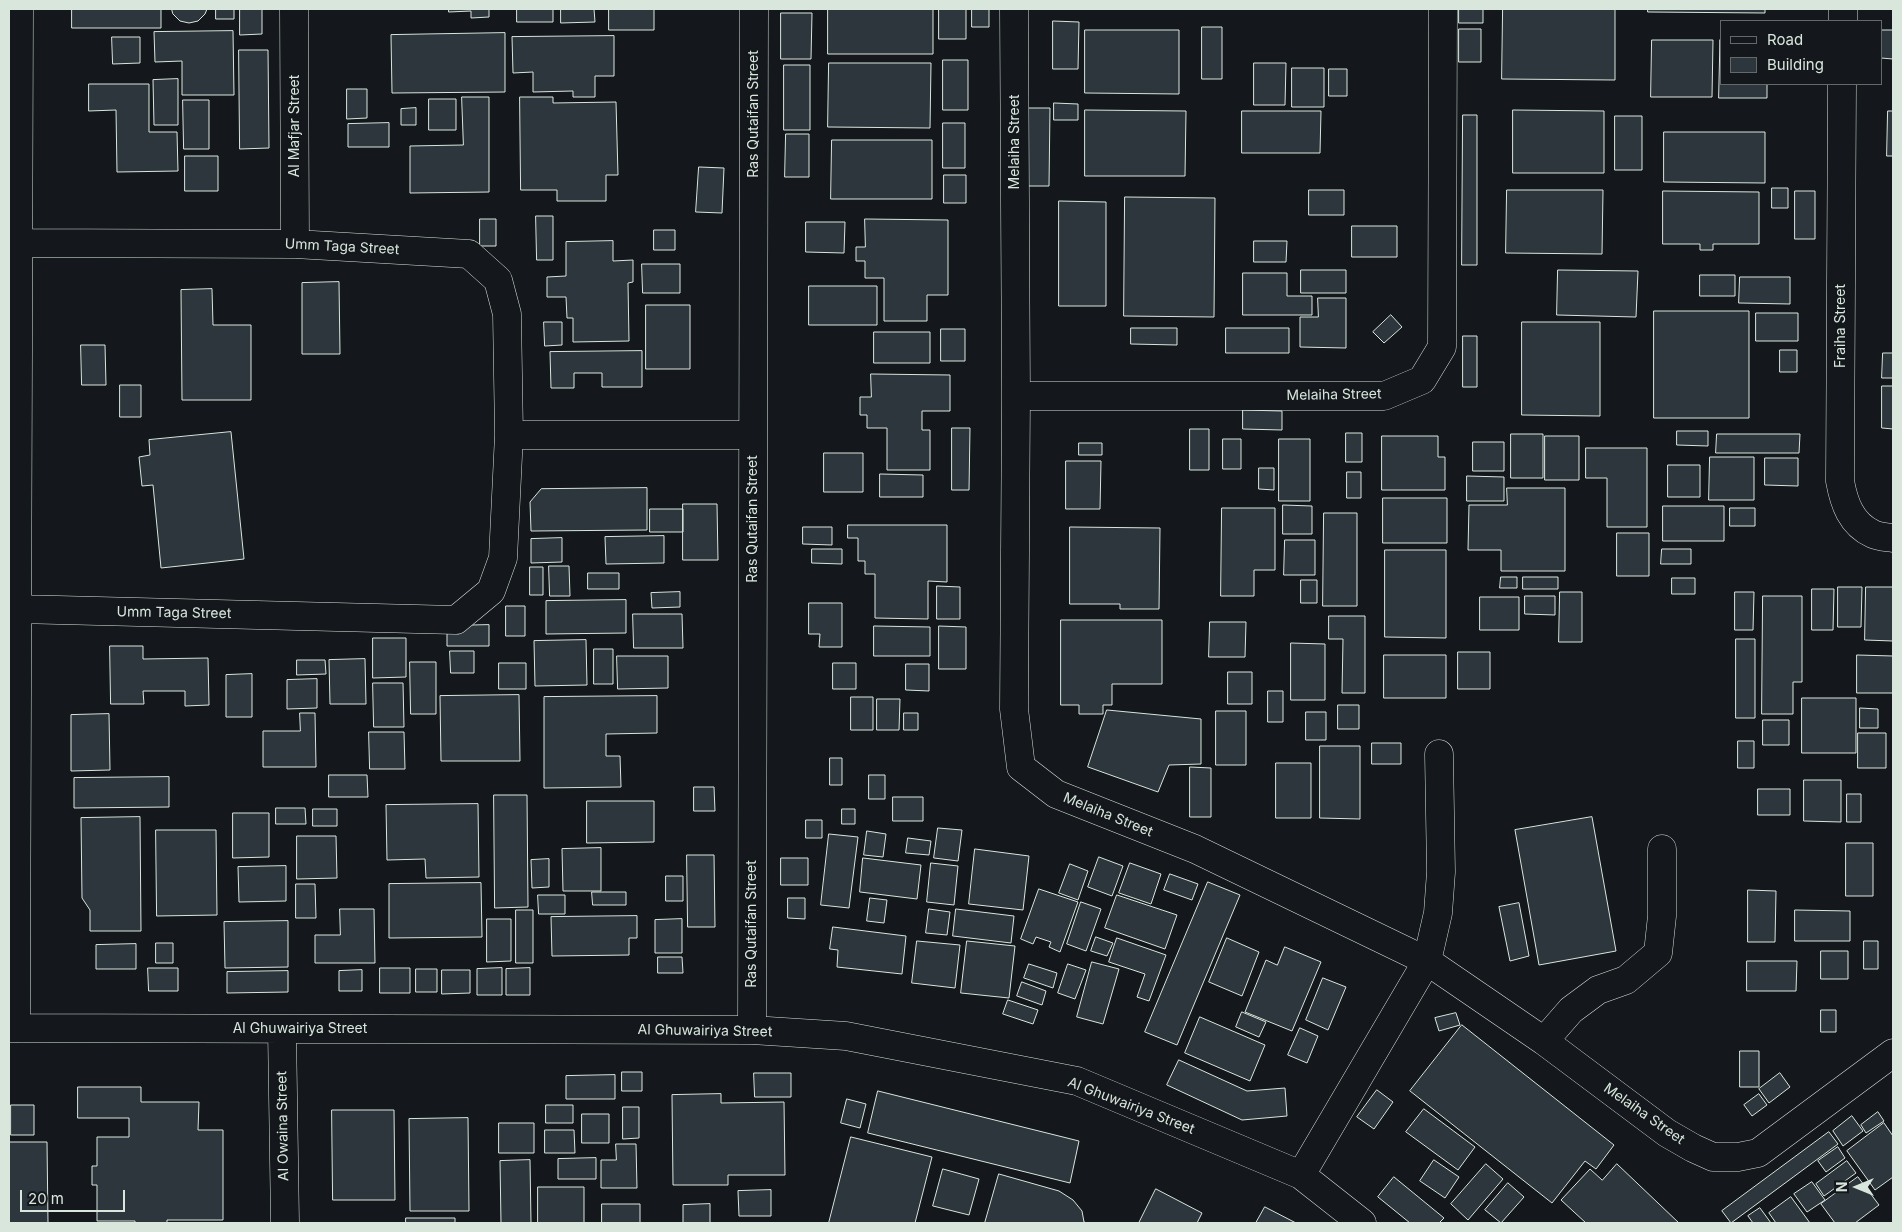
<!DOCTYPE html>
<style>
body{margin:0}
#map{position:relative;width:1902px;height:1232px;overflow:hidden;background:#14181c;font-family:Inter,sans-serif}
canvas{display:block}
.frame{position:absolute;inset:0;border:10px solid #d8e6dc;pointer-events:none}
.legend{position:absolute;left:1720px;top:20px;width:162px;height:65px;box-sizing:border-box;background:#14181c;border:1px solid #626a69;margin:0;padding:6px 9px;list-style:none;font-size:15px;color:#d8e6dc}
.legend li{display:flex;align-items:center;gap:10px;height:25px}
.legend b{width:25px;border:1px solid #626a69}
.north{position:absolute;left:1832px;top:1162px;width:50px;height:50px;-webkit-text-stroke:4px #14181c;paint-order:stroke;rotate:270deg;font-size:14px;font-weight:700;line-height:20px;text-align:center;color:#d8e6dc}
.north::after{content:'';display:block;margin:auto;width:18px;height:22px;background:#d8e6dc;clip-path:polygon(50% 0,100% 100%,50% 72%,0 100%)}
.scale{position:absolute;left:20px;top:1190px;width:105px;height:22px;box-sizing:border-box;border:2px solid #d8e6dc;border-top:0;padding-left:6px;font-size:15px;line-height:18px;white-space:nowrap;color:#d8e6dc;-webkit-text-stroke:4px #14181c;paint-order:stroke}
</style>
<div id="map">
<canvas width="1902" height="1232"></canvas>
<div class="frame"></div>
<ul class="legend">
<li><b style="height:6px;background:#14181c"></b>Road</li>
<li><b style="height:14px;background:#2c363c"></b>Building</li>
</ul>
<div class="north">N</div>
<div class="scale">20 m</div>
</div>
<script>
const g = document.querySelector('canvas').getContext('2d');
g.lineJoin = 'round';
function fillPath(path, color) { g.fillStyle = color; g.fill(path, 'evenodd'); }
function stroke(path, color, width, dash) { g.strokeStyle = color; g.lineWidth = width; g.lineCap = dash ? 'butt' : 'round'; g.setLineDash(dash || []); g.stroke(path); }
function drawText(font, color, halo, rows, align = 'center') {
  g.font = font + ' Inter,sans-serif'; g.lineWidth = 4; g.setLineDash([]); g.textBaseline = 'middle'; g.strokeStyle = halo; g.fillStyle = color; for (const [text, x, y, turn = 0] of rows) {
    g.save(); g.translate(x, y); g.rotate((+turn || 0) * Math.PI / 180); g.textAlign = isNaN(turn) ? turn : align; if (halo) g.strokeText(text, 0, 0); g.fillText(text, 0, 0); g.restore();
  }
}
const building = new Path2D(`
 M72 9H161V28H72Z
 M172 9H207L205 14 198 21 189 23 180 21 173 14Z
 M216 9H234V19H216Z
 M240 9H262V34L240 35Z
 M449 9H489V17L471 18V11L449 12Z
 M517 9H553V22H517Z
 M561 9H594L595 22 561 23Z
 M609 9H654V30H609Z
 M828 9H933V54H828Z
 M939 9H966V39H939Z
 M972 9H989V27H972Z
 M1459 9H1483V23H1459Z
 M1503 9H1615V80L1502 79Z
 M1648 9H1765V13L1648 12Z
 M781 13H812L811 59H781Z
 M1053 21 1079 22 1078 69H1053Z
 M1202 27H1222V79H1202Z
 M1459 29H1481V62H1459Z
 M1085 30H1179V94L1085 93Z
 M1881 30H1893V59L1881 58Z
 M233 31 234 95H182V61L155 62 154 32Z
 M505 33V92L392 93 391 35Z
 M614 36V76H595V97H573V91L533 92V72L513 73 512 37Z
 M112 37H140V63L113 64Z
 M1652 40H1713L1712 97H1651Z
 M1720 40 1721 84H1767V98H1719Z
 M239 50H268L269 148 240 149Z
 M943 60H968V110H943Z
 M829 63H931L930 128 828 127Z
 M1254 63H1286L1285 105H1254Z
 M784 65H810V130H784Z
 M1292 68H1324V107H1292Z
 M1329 69H1347V96H1329Z
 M178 79V125H154L153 80Z
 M89 84H149V132H177L178 171 117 172 116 110 89 111Z
 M347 89H367V118L347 119Z
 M462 97H489V192L410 193V146L463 145Z
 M520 97H553V103L616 102 618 175H606V201H557V190H521Z
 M429 99H456V130H429Z
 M183 100H209V149H184Z
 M1054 103 1078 104V120H1054Z
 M416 108V125H401V109Z
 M1028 108H1050L1049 186H1028Z
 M1085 110 1186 111 1185 176H1085Z
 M1513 110 1604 111V173H1513Z
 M1242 111H1321L1320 153H1242Z
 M1888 111H1893V156H1887Z
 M1463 115H1477V265H1462Z
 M1615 116H1642V170H1615Z
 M389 123V147H348V124Z
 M943 123H965V168H943Z
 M1664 132H1765V183L1664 182Z
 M786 134H809V177H785Z
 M832 140H932V199H831Z
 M185 156H218V191H185Z
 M699 167 724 168 722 213 696 212Z
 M944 175H966V203H944Z
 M1772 188H1788V208H1772Z
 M1309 190H1344V215H1309Z
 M1507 190H1603L1602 254 1506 253Z
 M1663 191 1759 192V244H1713V250H1700V244H1663Z
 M1795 191H1815V239H1795Z
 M1125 197 1215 198 1214 317 1124 316Z
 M1059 201 1106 202V306H1059Z
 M536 216H553V260H537Z
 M480 219H496V246H480Z
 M865 219 948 220V295H927V321H884V278H865V261H856V247H865Z
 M806 222H845L844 253 806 252Z
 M1352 226H1397V257H1352Z
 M654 230H675V250H654Z
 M613 241V261L633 260V282L628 283 629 341 573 342V318H567L566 297H547V277L566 276V242Z
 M1254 241H1287L1286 262H1254Z
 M642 264H680V293H643Z
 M1301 270H1346V293H1301Z
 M1558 270 1638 271 1636 317 1557 315Z
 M1243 273H1287V296H1312V315H1243Z
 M1700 275H1735V296H1700Z
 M1740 277H1790V304L1739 303Z
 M339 282 340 354H302V283Z
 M809 286H877V325H809Z
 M212 289 213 325H251V400H182L181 290Z
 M1318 298H1346V348L1300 347V317H1318Z
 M646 305H690V369H646Z
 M1654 311H1749V418H1654Z
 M1756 313H1798V341H1756Z
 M1391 315 1402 327 1384 343 1373 332Z
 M544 322H562V345L545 346Z
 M1522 322H1600V416L1522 415Z
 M1131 328H1177V345L1131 344Z
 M1226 328H1289V353H1226Z
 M941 329H965V361H941Z
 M874 332H930V363H874Z
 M1463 336H1477V387H1463Z
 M81 345H105L106 385H82Z
 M1780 350H1797V372H1780Z
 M642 351V387H602V373H574V388H551L550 352Z
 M1883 353H1893V378H1882Z
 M871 374 950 375V411H922V430H930V470H887V428H867V415H860V397H871Z
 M120 385H141V417H120Z
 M1882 386H1893V429L1882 428Z
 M1243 410 1282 411V430L1243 429Z
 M952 428H970L969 490H952Z
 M1190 429H1209V470H1190Z
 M1677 431H1708V446L1677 445Z
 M231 432 244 559 161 568 153 485 142 486 139 457 150 455 149 440Z
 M1346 433H1362V462H1346Z
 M1511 434H1543V478H1511Z
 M1717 434H1800L1799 453H1716Z
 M1382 436H1438V457H1445V490H1382Z
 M1545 436H1579V480H1545Z
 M1223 439H1241V469H1223Z
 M1279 439H1310V501H1279Z
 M1473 442H1504V471H1473Z
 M1079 443H1102V455H1079Z
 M1586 448H1647V527H1607V478H1586Z
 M824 453H863V492H824Z
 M1710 457H1754V500H1709Z
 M1765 458H1798V486L1765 485Z
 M1066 461H1101L1100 509H1066Z
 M1668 465H1700V497H1668Z
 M1259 468H1274V490L1259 489Z
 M1347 472H1361V498H1347Z
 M880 474 923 475V497H880Z
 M1467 476 1504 477V501H1467Z
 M647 488V530L531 531 530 502 541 489Z
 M1507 488H1565V571H1501V550H1468L1469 505H1507Z
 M1383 498H1447V543H1383Z
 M683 504H717L718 560H683Z
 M1283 505 1312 506V534H1283Z
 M1663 506H1724V541H1663Z
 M1222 508H1275V570H1254V596H1221Z
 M1730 508H1755V526H1730Z
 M650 509H683V532H650Z
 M1324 513H1357V606H1323Z
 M848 525H947V582L928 581V619L875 618V574H865V561H858V538H848Z
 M803 527H832V545L803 544Z
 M1070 527 1160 528 1159 609H1120V604H1070Z
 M1617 533H1649V576H1617Z
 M664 536V563L606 564 605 537Z
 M562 538V562L531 563V539Z
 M1285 540H1315V575H1284Z
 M812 549H842V564L812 563Z
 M1662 549H1691V564H1661Z
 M1385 550H1446V638L1385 637Z
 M549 566H569L570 596H550Z
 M530 567H543V595H530Z
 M588 573H619V589H588Z
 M1501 577H1517V588H1500Z
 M1523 577H1558V589H1523Z
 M1672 578H1695V594H1672Z
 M1301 580H1317V603H1301Z
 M937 586 960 587V619H937Z
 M1838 587H1862L1861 627H1838Z
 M1866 587H1893V641L1865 640Z
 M1812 589H1834L1833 630H1812Z
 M680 592V607L652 608 651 593Z
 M1560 592H1582V642H1559Z
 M1735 592H1754L1753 630H1735Z
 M1525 596H1555V615L1525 614Z
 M1763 596H1802V682H1793V714H1762Z
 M1480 597H1519V630H1480Z
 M626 600V633L546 634V601Z
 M809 603H842V647H819L820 634H809Z
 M506 606H525V636H506Z
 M633 614H682L683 648H634Z
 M1329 616H1365V693H1342L1343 639H1329Z
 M1061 620H1162V684H1112V705H1103V714H1079V705H1061Z
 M1210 622H1246L1245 657H1209Z
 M489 625V646H447V626Z
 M874 626 930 627V656H874Z
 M939 626 966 627V669H939Z
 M373 638H406V677L373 678Z
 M1736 639H1755V718H1736Z
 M586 640 587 685 535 686 534 641Z
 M1291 643 1325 644V700H1291Z
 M110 646H143V659L208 658 209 705 185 706V691H143L144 704H111Z
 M594 649H613V684H594Z
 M450 651H474V673H451Z
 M1458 652H1490V689H1458Z
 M1384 655H1446V698H1384Z
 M1857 655 1893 656V693H1857Z
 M617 656H668V688L618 689Z
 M365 659 366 704H330L329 660Z
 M297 660H325L326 674 297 675Z
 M410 662H436V714H411Z
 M499 663H526V689H499Z
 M833 663H856V689H833Z
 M906 664H929V691L906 690Z
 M1228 672H1252V704H1228Z
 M252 674V717H226V675Z
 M317 679V708L287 709V680Z
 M373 683H403L404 727H374Z
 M1268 691H1283V722H1268Z
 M519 695 520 761H441L440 696Z
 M657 696V733L606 734V756H620L621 787 544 788V697Z
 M851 697H873V730H851Z
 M1802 698H1856V753H1802Z
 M877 699H900L899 730H877Z
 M1338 705H1359V729H1338Z
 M1860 708 1878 709V728H1860Z
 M1107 710 1201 719V764L1169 765 1158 792 1088 767Z
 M1216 711H1246V765H1216Z
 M1306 712H1326V740H1306Z
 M300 713H315L316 767H263V731H300Z
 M904 713H918V730H904Z
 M109 714 110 770 71 771V715Z
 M1763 720H1789V745H1763Z
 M369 732H404L405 769H370Z
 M1858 733H1886V768H1858Z
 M1738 741H1754V768H1738Z
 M1372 743H1401V764H1372Z
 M1320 746H1360V819L1320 818Z
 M830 758H842V785H830Z
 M1276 763H1311V818H1276Z
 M1190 767 1211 768V817H1190Z
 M329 775H367L368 797H329Z
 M869 775H885V799H869Z
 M169 777V807L74 808V778Z
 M1804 780H1841V822L1804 821Z
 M694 787H714L715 811H694Z
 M1758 789H1790V815H1758Z
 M1847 794H1861V822H1847Z
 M494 795H527L528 907 495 908Z
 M893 797H923V821H893Z
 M587 801H654V842L587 843Z
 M478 804 479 877 426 878 425 859 387 860 386 805Z
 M276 808H305L306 824H276Z
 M313 809H337V826H313Z
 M842 809H855V824H842Z
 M233 813H269V857L233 858Z
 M140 817 141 931H90V910L82 898 81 818Z
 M1592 817 1616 951 1539 965 1515 830Z
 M806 820H822V838H806Z
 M938 828 962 830 958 861 934 858Z
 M156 830H216L217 915 157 916Z
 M867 831 886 834 883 857 864 855Z
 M829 834 858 837 849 908 821 905Z
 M297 836H336L337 878 297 879Z
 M908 838 931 841 929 855 906 853Z
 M1846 843H1873V896H1846Z
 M601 848V891H563L562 849Z
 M975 849 1029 856 1023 910 969 904Z
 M687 855H714L715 927H688Z
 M1099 857 1123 866 1112 896 1088 887Z
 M781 858H808V885H781Z
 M863 858 921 865 917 899 860 892Z
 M549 859V887L532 888 531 860Z
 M931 863 958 866 954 905 927 902Z
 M1130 863 1161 874 1151 904 1119 893Z
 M1070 864 1088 871 1078 900 1059 893Z
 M286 866V901L239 902 238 867Z
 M1170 874 1198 884 1192 900 1164 890Z
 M666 876H683V901H666Z
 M1208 882 1240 895 1177 1045 1145 1032Z
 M481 883 482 937 389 938V884Z
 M296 884H315L316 918H296Z
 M1039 889 1078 902 1060 952 1049 947 1051 942 1036 937 1033 944 1021 939Z
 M1748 890 1776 891 1775 942H1748Z
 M592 892H626V905H593Z
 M538 895H565V914H539Z
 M1117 895 1177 915 1165 949 1105 928Z
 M788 898H805V919L788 918Z
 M870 898 887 900 884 923 867 921Z
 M1081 902 1101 909 1086 951 1067 944Z
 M1519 903 1529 956 1510 961 1499 907Z
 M340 909H374L375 963H315V935H340Z
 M929 909 950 912 947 935 926 933Z
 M956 909 1014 916 1011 943 953 936Z
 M516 910H533V963H516Z
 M1795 910 1850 911V941H1795Z
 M637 916V938H629V955L552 956 551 917Z
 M487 919H511V961L487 962Z
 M682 919V953H655V920Z
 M288 921V967L225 968 224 922Z
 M833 927 906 936 902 974 837 967 838 950 830 949Z
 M1096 937 1113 943 1107 956 1091 951Z
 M1117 938 1166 955 1149 1001 1137 997 1145 974 1109 962Z
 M1227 938 1259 952 1242 996 1209 982Z
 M917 941 960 945 955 988 912 983Z
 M967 941 1015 946 1009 998 961 993Z
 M1864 941H1878V969H1864Z
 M156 943H173V963H156Z
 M136 944V969H96V945Z
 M1285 947 1321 962 1292 1031 1245 1012 1266 960 1277 965Z
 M1821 951H1848V979H1821Z
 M658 957H682L683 973H658Z
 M1747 961H1797L1796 991H1747Z
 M1092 962 1119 969 1103 1024 1077 1017Z
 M1029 964 1057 973 1053 988 1024 978Z
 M1068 964 1086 970 1075 999 1058 993Z
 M148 968H178V991H149Z
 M380 968H410V993H380Z
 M502 968V995H477V969Z
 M530 968V995H506V969Z
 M416 969H437V992H416Z
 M362 970V991H339V971Z
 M442 970H470V993L442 994Z
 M288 971V992L227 993V972Z
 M1323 978 1346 987 1328 1030 1306 1020Z
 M1022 982 1046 991 1042 1005 1017 996Z
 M1008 1000 1038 1010 1033 1024 1003 1014Z
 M1821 1010H1836V1032H1821Z
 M1242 1012 1266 1022 1259 1037 1236 1027Z
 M1456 1013 1460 1025 1439 1031 1435 1018Z
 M1200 1017 1265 1045 1250 1081 1185 1053Z
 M1462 1025 1614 1145 1596 1169 1585 1161 1552 1203 1410 1091Z
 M1300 1028 1318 1036 1307 1063 1288 1055Z
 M1740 1051H1759V1087H1740Z
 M1179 1060 1247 1091 1285 1088 1287 1116 1242 1120 1167 1085Z
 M622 1072H642V1091H622Z
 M754 1073H791V1097H755Z
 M1780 1073 1790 1087 1769 1103 1759 1089Z
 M615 1075V1099H566V1076Z
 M78 1087H141V1102H199L198 1130H223V1220H167V1223H135V1221H97V1185H92V1166H97V1137H129V1118H78Z
 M1377 1090 1393 1102 1374 1129 1357 1117Z
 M878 1091 1079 1141 1070 1183 868 1133Z
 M721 1094V1103L784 1102 785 1175H728V1185H673L672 1095Z
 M1759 1094 1767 1105 1752 1116 1744 1105Z
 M847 1099 866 1104 860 1128 841 1123Z
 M11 1105H34V1135H11Z
 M546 1105H573V1123H546Z
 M623 1107H639V1138L623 1139Z
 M1424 1109 1475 1147 1458 1170 1406 1132Z
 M332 1110H394L395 1200H333Z
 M1878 1112 1884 1121 1866 1133 1861 1125Z
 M582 1114H609V1143H582Z
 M1852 1116 1863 1131 1843 1146 1833 1131Z
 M468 1118 469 1211H410L409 1119Z
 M499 1123H534V1153H499Z
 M1884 1123 1893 1136V1177L1875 1190 1847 1151Z
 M545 1130H574L575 1153H545Z
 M1829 1132 1838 1144 1731 1223 1722 1211Z
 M851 1137 932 1157 915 1223H829Z
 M9 1142H47L48 1223H9Z
 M616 1144H636L637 1188H601V1160H616Z
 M1838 1147 1845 1158 1826 1172 1818 1161Z
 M596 1158V1179H558V1159Z
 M530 1160 531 1223H501L500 1161Z
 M1434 1160 1459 1177 1445 1198 1420 1181Z
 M1847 1161 1856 1173 1824 1196 1816 1184Z
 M1486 1164 1503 1179 1468 1220 1451 1204Z
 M1617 1164 1679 1223H1586L1561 1200 1590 1169 1602 1180Z
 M943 1169 979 1179 969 1215 933 1206Z
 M999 1174 1059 1191 1073 1200 1082 1211 1084 1222 1086 1223H985Z
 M1394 1177 1444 1218 1439 1223H1410L1378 1197Z
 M1858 1177 1879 1205 1855 1223H1835L1821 1204Z
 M1812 1182 1825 1200 1807 1212 1794 1194Z
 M1508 1183 1524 1197 1501 1223 1485 1210Z
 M538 1187H584V1223H538Z
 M1156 1189 1202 1213 1197 1223H1139Z
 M771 1190V1216H739L738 1191Z
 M1791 1197 1810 1223H1776L1769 1213Z
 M602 1204H640V1223H602Z
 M710 1204V1223H683V1205Z
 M1265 1207 1296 1223H1256Z
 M1760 1208 1771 1223H1753L1748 1216Z
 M406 1218H455V1223H406Z`);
fillPath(building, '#2c363c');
stroke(building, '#d8e6dc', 1);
const minor = new Path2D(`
 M294 9 295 244
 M1014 9 1016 396 1014 709 1021 767 1056 794 1195 849 1427 961 1544 1041 1667 1133 1693 1148 1713 1157H1738L1758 1153 1893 1053
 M1843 21V9
 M1842 84 1840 481C1844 503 1851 524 1873 534 1879 537 1887 537 1893 538
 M1016 396H1384L1422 380 1442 347 1443 9
 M509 435H753
 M18 609 456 620 491 591 503 558 509 435 507 314 498 280 469 254 295 244 19 243
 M9 1028 752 1030 846 1036 1077 1081 1301 1175 1362 1223
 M16 1028 19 9
 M282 1030 285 1223
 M752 1030 754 9
 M1544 1041 1571 1010 1598 990 1626 980 1658 953 1662 916V849
 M1301 1175 1427 961 1438 913 1441 872 1439 754`);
stroke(minor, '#d8e6dc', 29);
stroke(minor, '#14181c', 28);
drawText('14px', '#d8e6dc', '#14181c', [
 ["Ras Qutaifan Street",754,114,-90],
 ["Al Mafjar Street",295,126,-90],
 ["Melaiha Street",1015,142,-90],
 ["Umm Taga Street",342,247,3],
 ["Fraiha Street",1841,326,-90],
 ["Melaiha Street",1334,395,-1],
 ["Ras Qutaifan Street",753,519,-90],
 ["Umm Taga Street",174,613,1],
 ["Melaiha Street",1108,815,22],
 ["Ras Qutaifan Street",752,924,-90],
 ["Al Ghuwairiya Street",300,1029],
 ["Al Ghuwairiya Street",705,1031,1],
 ["Al Ghuwairiya Street",1131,1106,21],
 ["Melaiha Street",1644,1114,35],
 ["Al Owaina Street",283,1126,-91]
]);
</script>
